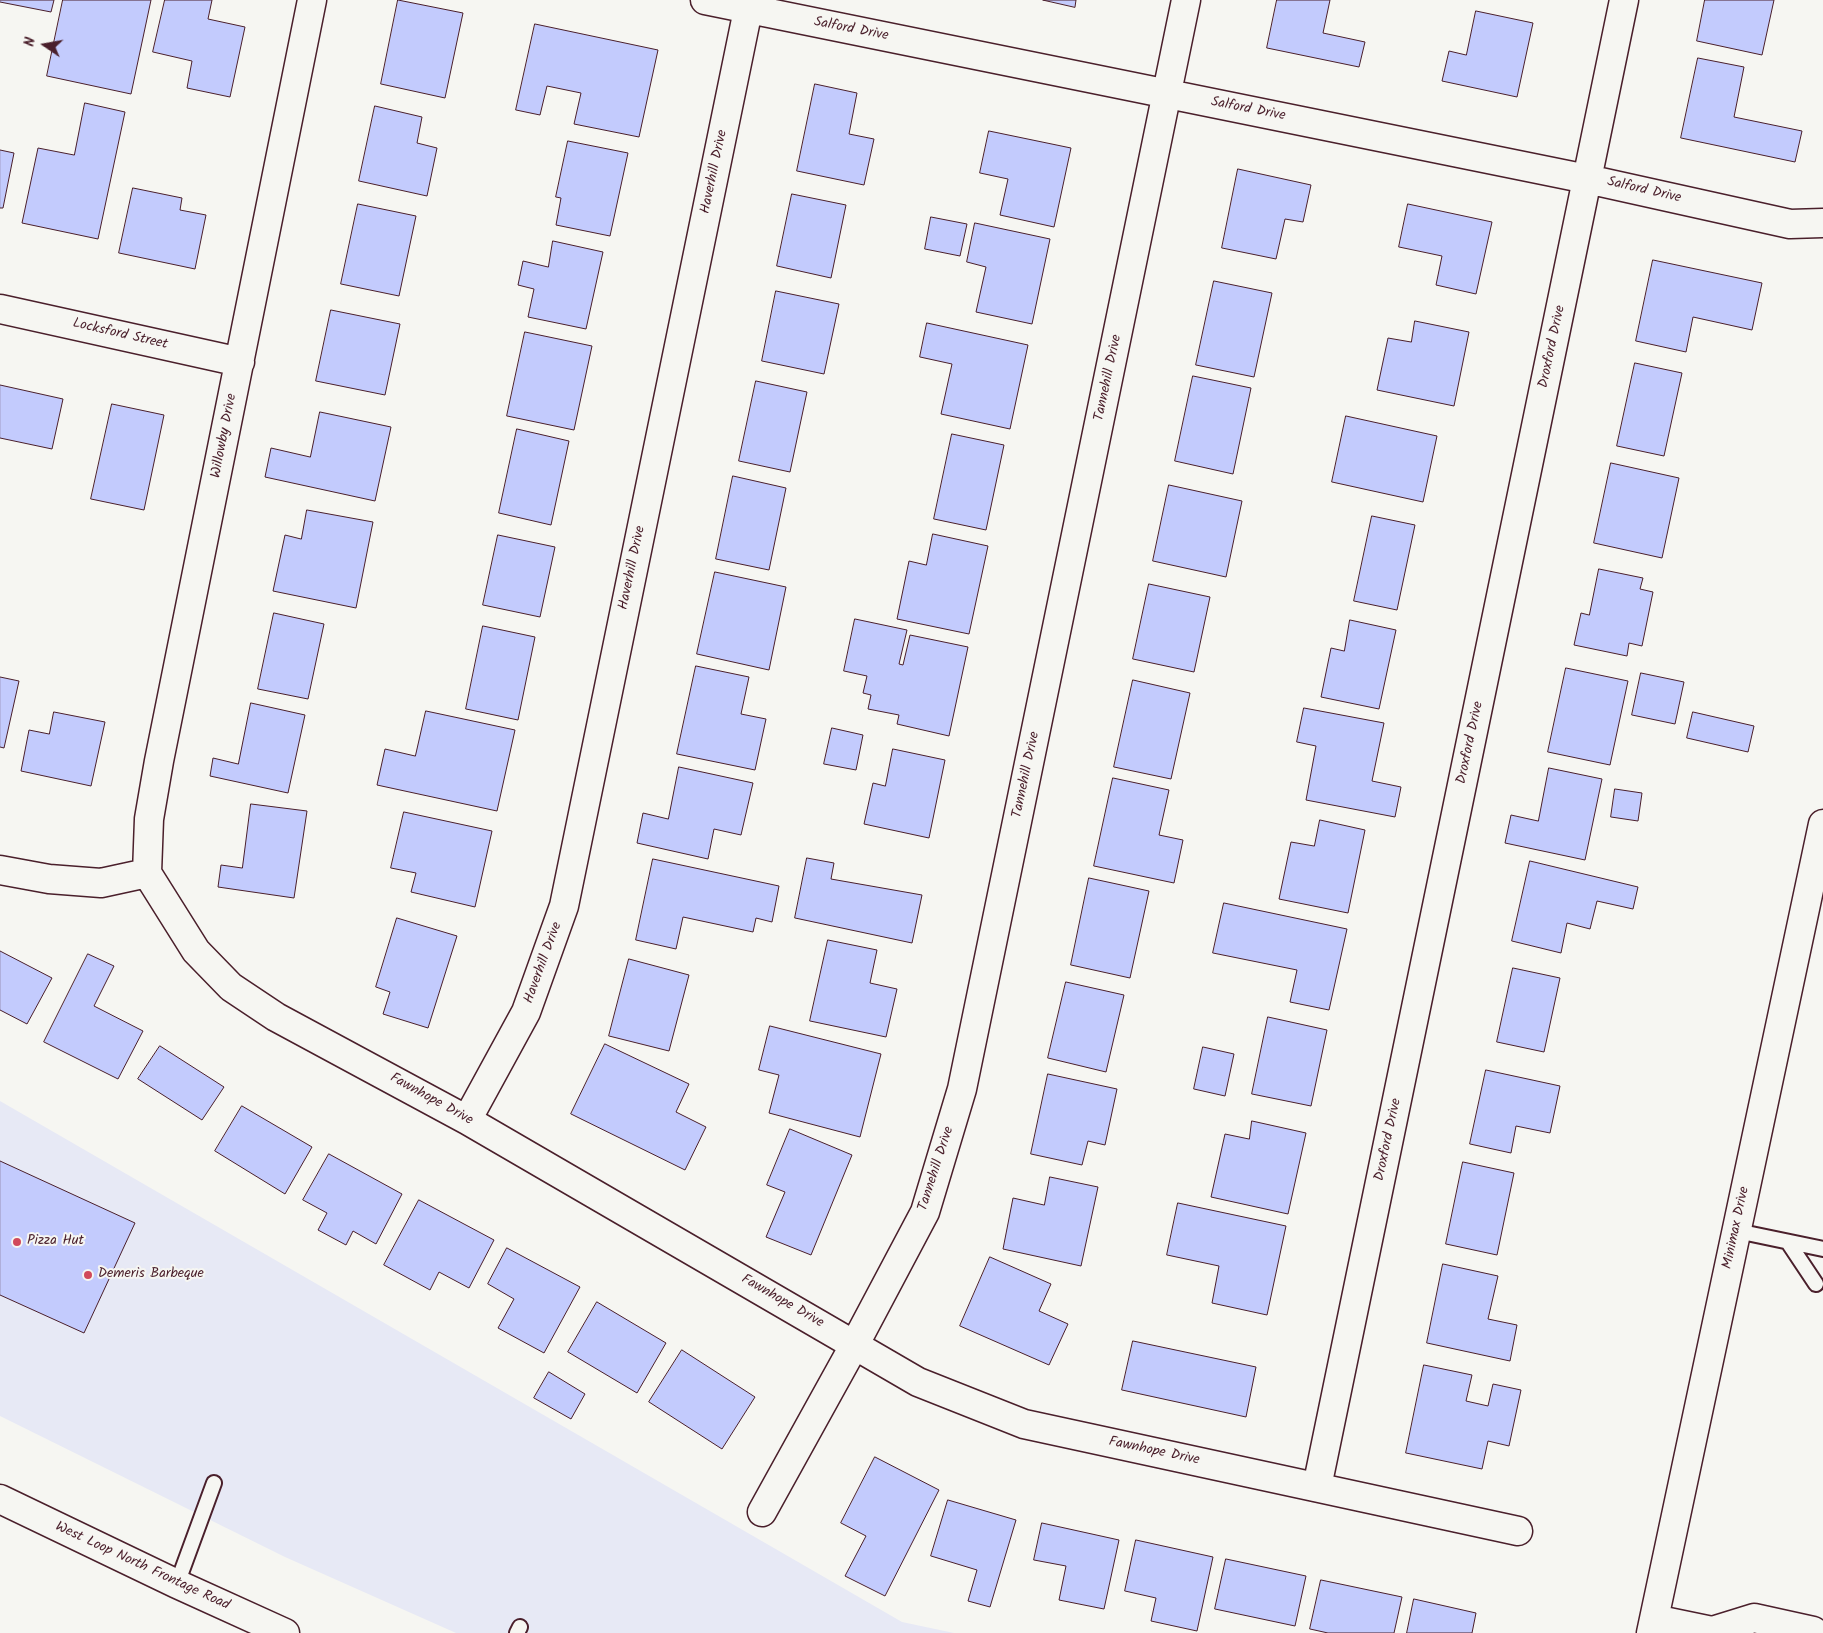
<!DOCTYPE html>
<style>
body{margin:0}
#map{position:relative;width:1823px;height:1633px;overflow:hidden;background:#f6f6f2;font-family:Kalam,sans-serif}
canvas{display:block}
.north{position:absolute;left:20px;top:20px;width:50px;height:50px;-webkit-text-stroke:4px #f6f6f2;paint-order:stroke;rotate:282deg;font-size:14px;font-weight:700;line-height:20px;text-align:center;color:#4a1f2b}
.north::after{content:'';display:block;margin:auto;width:18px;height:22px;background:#4a1f2b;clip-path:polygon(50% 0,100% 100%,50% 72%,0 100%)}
</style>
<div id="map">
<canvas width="1823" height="1633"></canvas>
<div class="north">N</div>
</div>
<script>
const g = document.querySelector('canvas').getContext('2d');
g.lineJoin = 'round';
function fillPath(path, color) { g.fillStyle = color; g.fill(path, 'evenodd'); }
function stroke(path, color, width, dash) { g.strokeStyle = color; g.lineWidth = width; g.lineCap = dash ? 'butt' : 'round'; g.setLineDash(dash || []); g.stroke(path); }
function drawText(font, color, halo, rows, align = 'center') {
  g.font = font + ' Kalam,sans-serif'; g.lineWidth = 4; g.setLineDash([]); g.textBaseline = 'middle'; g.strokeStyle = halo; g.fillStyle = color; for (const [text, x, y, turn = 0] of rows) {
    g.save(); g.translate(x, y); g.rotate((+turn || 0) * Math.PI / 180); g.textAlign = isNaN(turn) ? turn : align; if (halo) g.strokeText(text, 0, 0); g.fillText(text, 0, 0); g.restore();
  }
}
fillPath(new Path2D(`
 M0 1101 902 1622 954 1633H456L285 1557 0 1416Z`), '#e7e9f5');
const building = new Path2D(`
 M0 0H54L51 12 0 2Z
 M63 0H151L131 94 47 76Z
 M165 0H212L208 19 245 27 230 97 187 88 192 61 153 52Z
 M398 0 463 13 445 98 381 84Z
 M1043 0H1076L1075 7Z
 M1277 0H1330L1323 33 1365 42 1359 67 1267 48Z
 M1705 0H1774L1762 55 1697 41Z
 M1476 11 1533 23 1517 97 1442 81 1449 51 1466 55Z
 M535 24 658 50 639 137 574 124 581 93 547 86 540 115 516 110Z
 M1698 58 1744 67 1734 117 1802 131 1795 162 1681 138Z
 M815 84 857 93 849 134 874 139 864 185 797 171Z
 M85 103 125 112 98 239 22 223 38 148 74 155Z
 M375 106 422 117 417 143 437 148 427 196 359 181Z
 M989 131 1071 148 1054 227 1000 215 1008 179 980 173Z
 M568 141 628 153 610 236 556 225 561 198 556 197Z
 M0 150 14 153 3 208H0Z
 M1238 169 1311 185 1303 222 1285 219 1276 259 1222 248Z
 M133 188 182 198 180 210 206 215 195 269 119 253Z
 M792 194 846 205 831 278 777 266Z
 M358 204 416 216 399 296 341 284Z
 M1408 204 1492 222 1476 294 1436 285 1442 256 1399 247Z
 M931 217 967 224 960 256 925 249Z
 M975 223 1050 239 1032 324 976 312 986 267 967 262Z
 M553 241 603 252 586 329 528 317 534 289 518 285 523 261 548 267Z
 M1653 260 1762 283 1752 330 1693 317 1686 352 1636 341Z
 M1214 281 1272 293 1254 377 1196 365Z
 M776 291 839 304 824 374 762 361Z
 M331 310 400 324 385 395 316 381Z
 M1415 321 1469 332 1454 406 1377 390 1388 338 1411 342Z
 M927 323 1028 345 1010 429 941 414 952 364 920 357Z
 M525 332 592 346 574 430 507 416Z
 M1635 363 1682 373 1664 456 1617 446Z
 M1193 376 1251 388 1233 474 1175 461Z
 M756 381 807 392 790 472 739 461Z
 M0 385 63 399 52 449 0 438Z
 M112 404 164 415 144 510 91 499Z
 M320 412 391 427 375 501 265 477 271 448 310 457Z
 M1346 416 1437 436 1423 502 1332 482Z
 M517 429 569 441 551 525 499 513Z
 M952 434 1004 445 986 530 934 519Z
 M1611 463 1679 478 1662 558 1594 543Z
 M733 476 786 488 769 570 716 559Z
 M1169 485 1242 501 1226 577 1153 561Z
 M307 510 373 522 356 608 273 591 285 535 301 539Z
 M1372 516 1415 525 1397 610 1354 601Z
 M933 534 988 546 969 634 897 619 909 561 926 565Z
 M498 535 555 547 540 617 483 605Z
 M1599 569 1643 578 1640 589 1653 592 1642 646 1629 643 1627 656 1574 645 1581 613 1589 615Z
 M715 572 786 587 769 670 697 654Z
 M1149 584 1210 597 1194 672 1133 659Z
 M274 613 324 624 308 699 258 689Z
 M855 619 907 630 899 664 903 665 910 635 968 647 949 736 897 724 899 715 868 709 871 695 863 693 867 676 844 671Z
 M1350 620 1396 630 1379 709 1321 697 1331 648 1344 651Z
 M483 626 535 637 518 720 466 709Z
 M696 666 749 677 741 714 766 719 755 770 677 754Z
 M1566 668 1628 681 1610 765 1548 752Z
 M1641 673 1684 682 1675 724 1632 715Z
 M0 677 19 681 4 748 0 747Z
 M1133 680 1190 693 1171 779 1114 767Z
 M251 703 305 715 288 793 210 776 213 758 238 764Z
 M1304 708 1384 723 1372 781 1401 787 1395 817 1306 800 1316 746 1297 742Z
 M426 711 515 730 497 811 377 785 385 749 415 756Z
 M54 712 105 722 91 786 21 771 29 730 49 734Z
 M1693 712 1754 726 1748 752 1687 738Z
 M832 728 863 735 856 770 824 764Z
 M893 749 945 760 929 838 864 824 873 783 885 786Z
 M679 767 753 783 741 835 714 829 708 859 637 843 643 813 668 819Z
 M1549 768 1602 779 1585 860 1505 843 1511 815 1538 821Z
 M1113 778 1169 790 1159 835 1183 840 1174 883 1094 866Z
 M1615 789 1642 793 1638 821 1611 817Z
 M251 804 307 811 294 898 218 887 221 865 242 868Z
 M404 812 492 831 475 907 411 892 416 873 391 868Z
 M1320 820 1365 830 1348 913 1279 899 1291 842 1314 846Z
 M807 858 834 863 831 879 922 895 912 943 795 918Z
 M653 859 779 886 772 922 756 918 753 932 683 917 676 949 636 940Z
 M1530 861 1638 887 1633 909 1597 901 1590 929 1567 923 1561 953 1512 941Z
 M1089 878 1149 891 1130 978 1071 965Z
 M1224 903 1347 929 1329 1010 1290 1002 1297 970 1213 953Z
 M397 918 457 936 428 1028 383 1014 390 992 376 987Z
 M828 940 877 950 870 983 897 989 886 1037 810 1021Z
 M0 951 52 978 27 1024 0 1010Z
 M88 954 114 966 94 1006 143 1031 118 1079 44 1042Z
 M629 959 689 975 669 1051 609 1036Z
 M1513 968 1560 978 1544 1052 1497 1042Z
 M1066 982 1124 995 1106 1072 1048 1058Z
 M1268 1017 1327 1030 1311 1106 1252 1094Z
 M770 1026 881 1054 860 1137 769 1113 779 1075 759 1070Z
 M605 1044 689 1084 676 1112 706 1127 685 1170 571 1114Z
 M160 1046 224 1087 202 1120 138 1079Z
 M1203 1047 1234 1054 1225 1096 1194 1089Z
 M1486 1070 1560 1086 1550 1133 1516 1126 1511 1153 1470 1144Z
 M1048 1074 1117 1089 1105 1145 1088 1141 1082 1165 1031 1154Z
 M242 1106 312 1147 285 1194 215 1151Z
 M1252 1121 1306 1133 1288 1214 1211 1197 1225 1134 1249 1139Z
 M790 1129 852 1155 811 1255 766 1237 785 1192 767 1185Z
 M329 1154 402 1194 376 1244 353 1231 346 1245 318 1230 327 1213 303 1200Z
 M0 1161 135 1223 84 1333 0 1295Z
 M1463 1162 1514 1173 1497 1255 1446 1244Z
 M1050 1177 1098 1187 1081 1266 1003 1249 1013 1198 1044 1205Z
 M419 1200 494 1240 469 1288 439 1272 430 1290 384 1265Z
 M1178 1203 1286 1226 1267 1315 1212 1303 1219 1266 1167 1255Z
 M507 1248 580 1287 544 1353 498 1328 514 1299 488 1284Z
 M990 1257 1051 1284 1039 1311 1068 1324 1049 1365 960 1326Z
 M1443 1264 1498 1276 1488 1319 1517 1325 1510 1361 1427 1343Z
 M597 1302 666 1343 637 1393 568 1352Z
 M1133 1341 1256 1367 1246 1417 1122 1390Z
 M682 1350 755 1397 722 1449 649 1402Z
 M1424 1365 1472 1375 1466 1401 1488 1406 1493 1384 1521 1390 1509 1446 1488 1441 1482 1469 1406 1453Z
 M549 1372 585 1394 571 1419 534 1398Z
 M875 1457 939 1490 885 1596 845 1576 866 1536 841 1523Z
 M948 1500 1016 1520 990 1607 968 1601 977 1570 931 1556Z
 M1042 1523 1119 1540 1104 1609 1059 1600 1066 1566 1034 1560Z
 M1136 1540 1213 1557 1197 1631 1151 1621 1156 1598 1125 1591Z
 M1226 1559 1306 1576 1295 1626 1215 1609Z
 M1321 1580 1402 1597 1394 1633H1328L1310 1629Z
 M1414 1599 1476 1613 1472 1633H1407Z`);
fillPath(building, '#c3cbfd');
stroke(building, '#4a1f2b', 1);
const service = new Path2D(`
 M1737 1231 1823 1249
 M1788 1242 1816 1284
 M177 1584 214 1483
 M517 1633 520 1627`);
const minor = new Path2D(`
 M705 0 1587 179 1790 224 1823 223
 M0 309 240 362
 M0 870 49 879 101 883 147 873
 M147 873 196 951 231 987 276 1017 467 1120 918 1382 1024 1424 1518 1531
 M147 873 149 819 159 761 312 0
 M467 1120 526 1012 564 906 750 0
 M1317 1487 1624 0
 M762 1512 855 1344 925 1212 962 1089 1186 0
 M1654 1619 1712 1631 1715 1633
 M1712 1631 1754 1618 1813 1631 1816 1633
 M1651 1633 1823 824`);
const secondary = new Path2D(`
 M0 1499 177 1584 285 1633`);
stroke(service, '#4a1f2b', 18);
stroke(minor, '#4a1f2b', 31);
stroke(secondary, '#4a1f2b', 31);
stroke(service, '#f6f6f2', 14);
stroke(minor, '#f6f6f2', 28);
stroke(secondary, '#f6f6f2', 28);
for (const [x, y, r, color] of [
 [17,1242,5,"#d1495b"],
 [88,1275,5,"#d1495b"]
]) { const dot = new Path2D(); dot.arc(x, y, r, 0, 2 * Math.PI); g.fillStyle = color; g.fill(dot); stroke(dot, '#f6f6f2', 2); }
drawText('14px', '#4a1f2b', '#f6f6f2', [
 ["Salford Drive",851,30,11],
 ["Salford Drive",1248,110,11],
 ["Haverhill Drive",715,172,-78],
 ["Salford Drive",1644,191,13],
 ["Locksford Street",120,335,13],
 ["Droxford Drive",1553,347,-78],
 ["Tannehill Drive",1109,378,-78],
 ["Willowby Drive",225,436,-79],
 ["Haverhill Drive",633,568,-78],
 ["Droxford Drive",1471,743,-78],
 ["Tannehill Drive",1027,775,-78],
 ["Haverhill Drive",544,963,-70],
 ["Fawnhope Drive",431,1100,29],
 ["Droxford Drive",1389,1140,-78],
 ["Tannehill Drive",937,1169,-72],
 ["Minimax Drive",1737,1228,-78],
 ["Fawnhope Drive",782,1302,30],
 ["Fawnhope Drive",1154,1452,12],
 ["West Loop North Frontage Road",142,1567,25]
]);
drawText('14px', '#4a1f2b', '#f6f6f2', [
 ["Pizza Hut",27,1242],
 ["Demeris Barbeque",98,1275]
], 'left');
</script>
